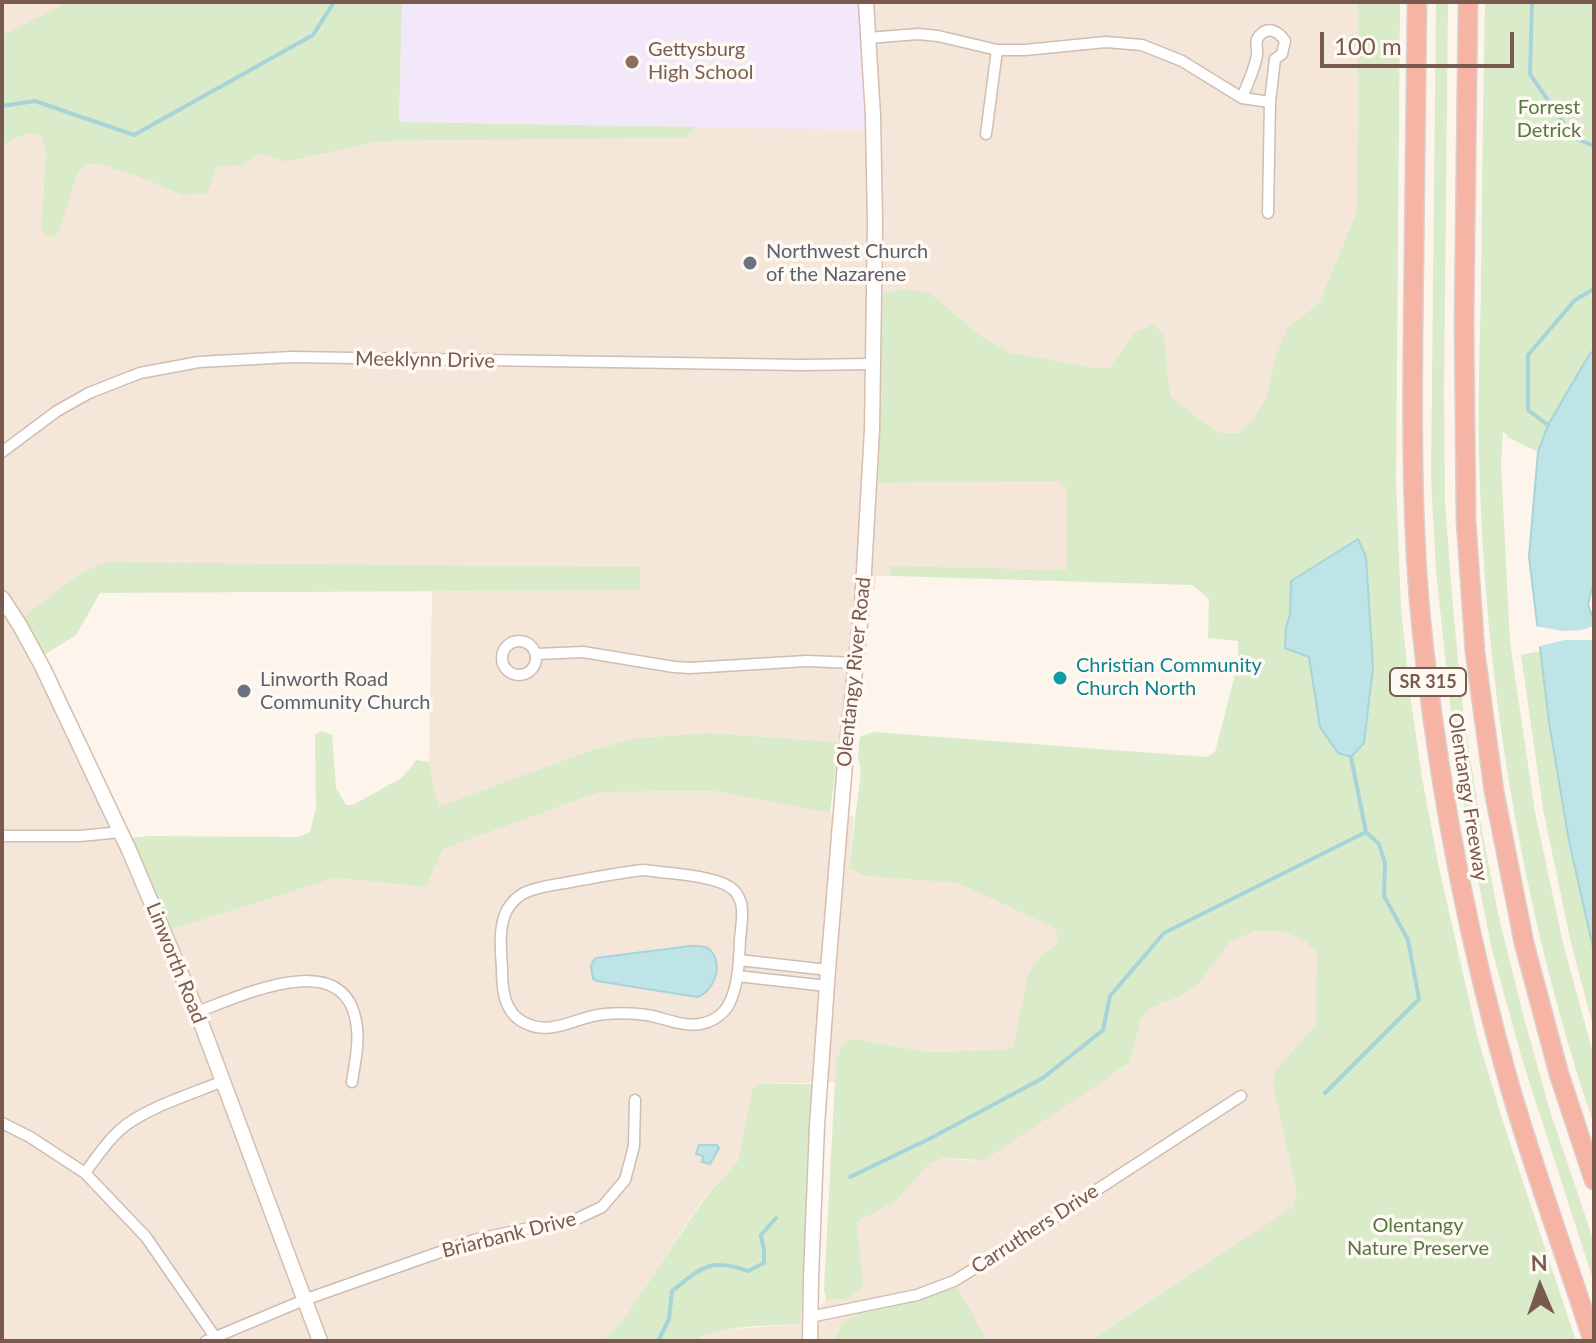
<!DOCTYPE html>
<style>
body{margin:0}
#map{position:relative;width:1596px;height:1343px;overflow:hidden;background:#fdf5ec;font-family:Lato,sans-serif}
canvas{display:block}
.frame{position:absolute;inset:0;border:4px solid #795a4e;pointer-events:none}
.north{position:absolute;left:1500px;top:1247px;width:80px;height:80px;-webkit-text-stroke:6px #fff9f3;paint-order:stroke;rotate:358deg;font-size:22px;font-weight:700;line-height:32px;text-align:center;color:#795a4e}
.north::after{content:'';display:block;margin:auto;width:28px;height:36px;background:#795a4e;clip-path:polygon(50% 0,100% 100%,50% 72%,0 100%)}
.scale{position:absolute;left:1320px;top:32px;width:194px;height:36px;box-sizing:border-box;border:4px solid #795a4e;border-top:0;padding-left:10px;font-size:24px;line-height:28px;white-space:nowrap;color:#795a4e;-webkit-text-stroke:6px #fff9f3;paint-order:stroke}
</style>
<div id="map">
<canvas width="1596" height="1343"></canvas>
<div class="frame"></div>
<div class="north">N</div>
<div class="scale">100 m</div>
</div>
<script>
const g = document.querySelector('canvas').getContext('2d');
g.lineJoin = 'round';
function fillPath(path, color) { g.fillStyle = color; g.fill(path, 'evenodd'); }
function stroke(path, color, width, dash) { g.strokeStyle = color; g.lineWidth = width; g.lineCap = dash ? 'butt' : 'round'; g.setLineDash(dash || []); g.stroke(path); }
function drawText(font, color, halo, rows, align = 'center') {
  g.font = font + ' Lato,sans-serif'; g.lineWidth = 7; g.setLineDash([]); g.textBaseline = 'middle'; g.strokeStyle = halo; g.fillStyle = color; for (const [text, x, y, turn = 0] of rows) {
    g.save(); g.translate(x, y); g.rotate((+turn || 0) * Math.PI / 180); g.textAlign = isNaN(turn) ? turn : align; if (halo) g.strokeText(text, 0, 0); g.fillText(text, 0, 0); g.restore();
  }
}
fillPath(new Path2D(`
 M2 2H69L2 35Z
 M860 2H1358L1357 211 1319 303 1287 328 1264 412 1239 433 1221 434 1179 404 1170 394 1164 336 1134 333 1109 368H1097L1011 353 982 337 930 293 905 289 897 292 878 483 1057 481 1067 488V571L890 566 891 576H876L875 590 857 589 839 742 710 733 636 738 592 750 438 808 429 762 432 591 640 590V567L108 562 23 617 44 655 132 838 171 930 334 878 426 887 443 849 600 792 714 791 854 817 849 868 863 876 958 883 1056 928 1058 937 1056 944 1039 959 1028 974 1013 1047 1003 1050 927 1052 855 1039 836 1061 835 1082 760 1084 754 1088 738 1161 703 1199 624 1319 602 1341H2V145L28 133 41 135 46 151 41 231 58 234 78 172 86 165 99 164 136 176 182 195 206 194 217 167 240 165 261 154 288 162 381 141 685 138 696 127Z
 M1255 931H1282L1306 941 1332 970 1333 1006 1273 1087 1297 1194 1292 1209 1089 1341H971L842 1323 833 1341H694L700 1336 719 1330 801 1324 826 1300 848 1299 863 1286 857 1222 896 1201 929 1164 944 1158 971 1161 1130 1064 1141 1019 1150 1008 1180 996 1197 986 1230 942Z`), '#f4e7da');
fillPath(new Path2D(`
 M402 2H860L867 130 399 122Z`), '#f2e8f9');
fillPath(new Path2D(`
 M69 2H402L399 122 696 127 685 138 381 141 287 162 261 154 240 165 217 167 207 194 182 195 136 176 99 164 86 165 78 172 58 234 51 238 41 231 46 151 41 135 28 133 2 145V35Z
 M1358 2H1400L1396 482 1401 609 1412 709 1423 783 1439 868 1478 1039 1505 1128 1576 1341H1089L1292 1208 1297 1194 1273 1087 1275 1071 1316 1025 1317 953 1305 941 1282 931H1255L1230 942 1197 986 1180 996 1150 1008 1141 1019 1130 1063 984 1160 944 1158 929 1164 896 1201 857 1222 863 1286 848 1299 826 1300 824 1289 836 1061 844 1042 855 1039 927 1052 1003 1050 1013 1047 1028 974 1038 959 1056 944 1058 937 1055 928 958 883 864 876 849 868 861 772 858 758 860 737 873 732 1206 757 1215 752 1238 663V641L1208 638 1209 599 1192 585 891 576 890 566 1067 570V488L1057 481 878 483 883 293 905 289 930 293 982 337 1011 353 1097 368H1109L1134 333 1154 324 1164 336 1170 395 1179 404 1220 433H1239L1252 422 1267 397 1275 360 1287 328 1319 303 1357 211Z
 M1436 2H1448L1444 392 1445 502 1453 608 1464 721 1483 836 1498 913 1523 1014 1550 1111 1594 1242V1283L1522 1059 1492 950 1466 820 1453 730 1436 571 1431 477Z
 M1485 2H1594V350L1589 355 1548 425 1538 452 1509 438 1503 431 1501 464 1510 642 1535 812 1563 943 1594 1057V1125C1521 910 1483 676 1479 449 1478 395 1480 340 1481 286 1482 191 1483 97 1485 2Z
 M108 562 640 567V590L100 593 76 635 44 655 23 617 82 572Z
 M1541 651 1549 722 1569 841 1594 952V1030L1571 943 1543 809 1521 655Z
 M322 731 332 735 336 788 346 805H353L403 777 416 760 429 762 438 807 592 750 636 738 710 733 839 742 830 813 714 791 600 792 443 849 426 887 334 878 171 930 132 838 148 836 299 837 310 832 316 808 315 734Z
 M760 1084H812L801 1324C774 1326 715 1324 694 1341H602L624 1319 704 1199 738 1161 753 1088Z
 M954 1281 987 1341H833L842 1323 872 1306Z`), '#d9ebc9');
const water = new Path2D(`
 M1594 350V581L1588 604 1594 622V952L1569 841 1549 722 1529 557 1538 452 1548 425 1589 355Z
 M1358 539 1366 557 1373 667 1364 743 1351 757 1338 753 1320 727 1309 657 1285 648 1286 627 1290 615 1291 581Z
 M690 946C696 946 704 945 709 949 725 963 714 992 697 997L597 981 593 979 591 967 593 961 596 958Z
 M699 1145H717L719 1148 710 1164 702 1162 703 1156 696 1154Z`);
fillPath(water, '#bfe4e7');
stroke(water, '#a6d4d9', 2);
fillPath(new Path2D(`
 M1534 626 1564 631 1581 630 1594 626V640H1564L1537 647Z`), '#fdf5ec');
stroke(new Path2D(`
 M1532 2 1530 74 1573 137 1594 146
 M2 106 35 101 134 135 313 35 334 2
 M1548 425 1528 410V355L1575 300 1594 289
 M1325 1093 1419 999 1408 940 1384 896 1385 863 1379 844 1366 832 1351 757
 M850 1177 931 1138 1043 1078 1103 1030 1110 996 1164 933 1366 832
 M658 1341 669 1319 672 1291C702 1268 709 1257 748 1271L764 1263V1250L761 1235 776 1218`), '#a6d4d9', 4);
const street = new Path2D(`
 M868 38 918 34 938 36 997 50H1025L1106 42 1142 45 1182 61 1242 98 1270 102
 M1242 98C1247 84 1255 69 1257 55 1258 48 1254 42 1259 36 1268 25 1279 32 1285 41L1282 54 1275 59 1270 102 1268 213
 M986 134 997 50
 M2 452 57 411 89 393 140 373 199 362 291 357 802 365 872 364
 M502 658a17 17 0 1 1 34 0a17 17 0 1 1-34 0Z
 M537 654 583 652 674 667 690 668 807 661 855 663
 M2 836H80L121 832
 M643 870C664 873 715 875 731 888 736 891 739 897 741 903 744 914 741 928 740 939 739 960 739 984 729 1004 723 1015 712 1022 700 1024 683 1027 664 1018 647 1015 633 1013 619 1013 605 1014 576 1016 552 1038 523 1022 504 1012 502 989 502 969 501 951 498 927 507 910 511 903 517 897 524 893 537 887 552 885 565 883 591 878 617 873 643 870Z
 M739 960 828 970
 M737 976 827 986
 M197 1012C239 997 342 946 356 1021 360 1041 355 1062 352 1082
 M2 1123 30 1137 85 1173 146 1237 215 1337
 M85 1173C96 1158 107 1141 121 1129 145 1108 192 1094 223 1081
 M810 1317 917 1295 954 1281 1003 1251 1241 1096
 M206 1341 304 1300 474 1240 529 1228 570 1222 602 1207 625 1180 634 1146 635 1100`);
const secondary = new Path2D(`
 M2 598 19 624 43 668 129 850 154 909 197 1012 320 1341
 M810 1341 811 1278 817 1125 828 970 845 763 862 606 872 430 875 224 873 116 866 2`);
const highway = new Path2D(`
 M1417 2C1416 114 1414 226 1413 337 1412 444 1412 552 1425 658 1442 804 1470 947 1510 1087 1535 1173 1566 1257 1593 1341
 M1468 2 1464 322 1466 520 1475 652 1494 791 1524 943 1559 1074 1594 1180`);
stroke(street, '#d0bcb0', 13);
stroke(secondary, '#d5beb0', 17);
stroke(highway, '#d9d1cd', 21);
stroke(street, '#fff', 10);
stroke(secondary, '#fff', 14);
stroke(highway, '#f5b4a4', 18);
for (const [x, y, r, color] of [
 [632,62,8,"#8d6e63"],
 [750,263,8,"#6b7280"],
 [1060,678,8,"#0f9aa8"],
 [244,691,8,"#6b7280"]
]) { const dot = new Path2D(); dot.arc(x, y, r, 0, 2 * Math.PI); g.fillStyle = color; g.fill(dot); stroke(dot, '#fff9f3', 3); }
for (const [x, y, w] of [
 [1428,682,76]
]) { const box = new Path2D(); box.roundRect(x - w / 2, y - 14, w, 28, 6); g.fillStyle = '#fff9f3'; g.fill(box); stroke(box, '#795a4e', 2); }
drawText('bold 18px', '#795a4e', null, [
 ["SR 315",1428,682]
]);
drawText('20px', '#785e54', '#fff9f3', [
 ["Gettysburg",648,50],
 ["High School",648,73]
], 'left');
drawText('20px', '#567842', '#fff9f3', [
 ["Forrest",1549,108],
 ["Detrick",1549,131],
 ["Olentangy",1418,1226],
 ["Nature Preserve",1418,1249]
]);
drawText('20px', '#5b616d', '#fff9f3', [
 ["Northwest Church",766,252],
 ["of the Nazarene",766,275],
 ["Linworth Road",260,680],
 ["Community Church",260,703]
], 'left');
drawText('20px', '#795a4e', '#fff9f3', [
 ["Meeklynn Drive",425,360,1],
 ["Olentangy River Road",854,672,-84],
 ["Olentangy Freeway",1468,797,81],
 ["Linworth Road",176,963,68],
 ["Carruthers Drive",1035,1229,-33],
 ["Briarbank Drive",509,1235,-14]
]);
drawText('20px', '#0d838f', '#fff9f3', [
 ["Christian Community",1076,666],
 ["Church North",1076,689]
], 'left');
</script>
